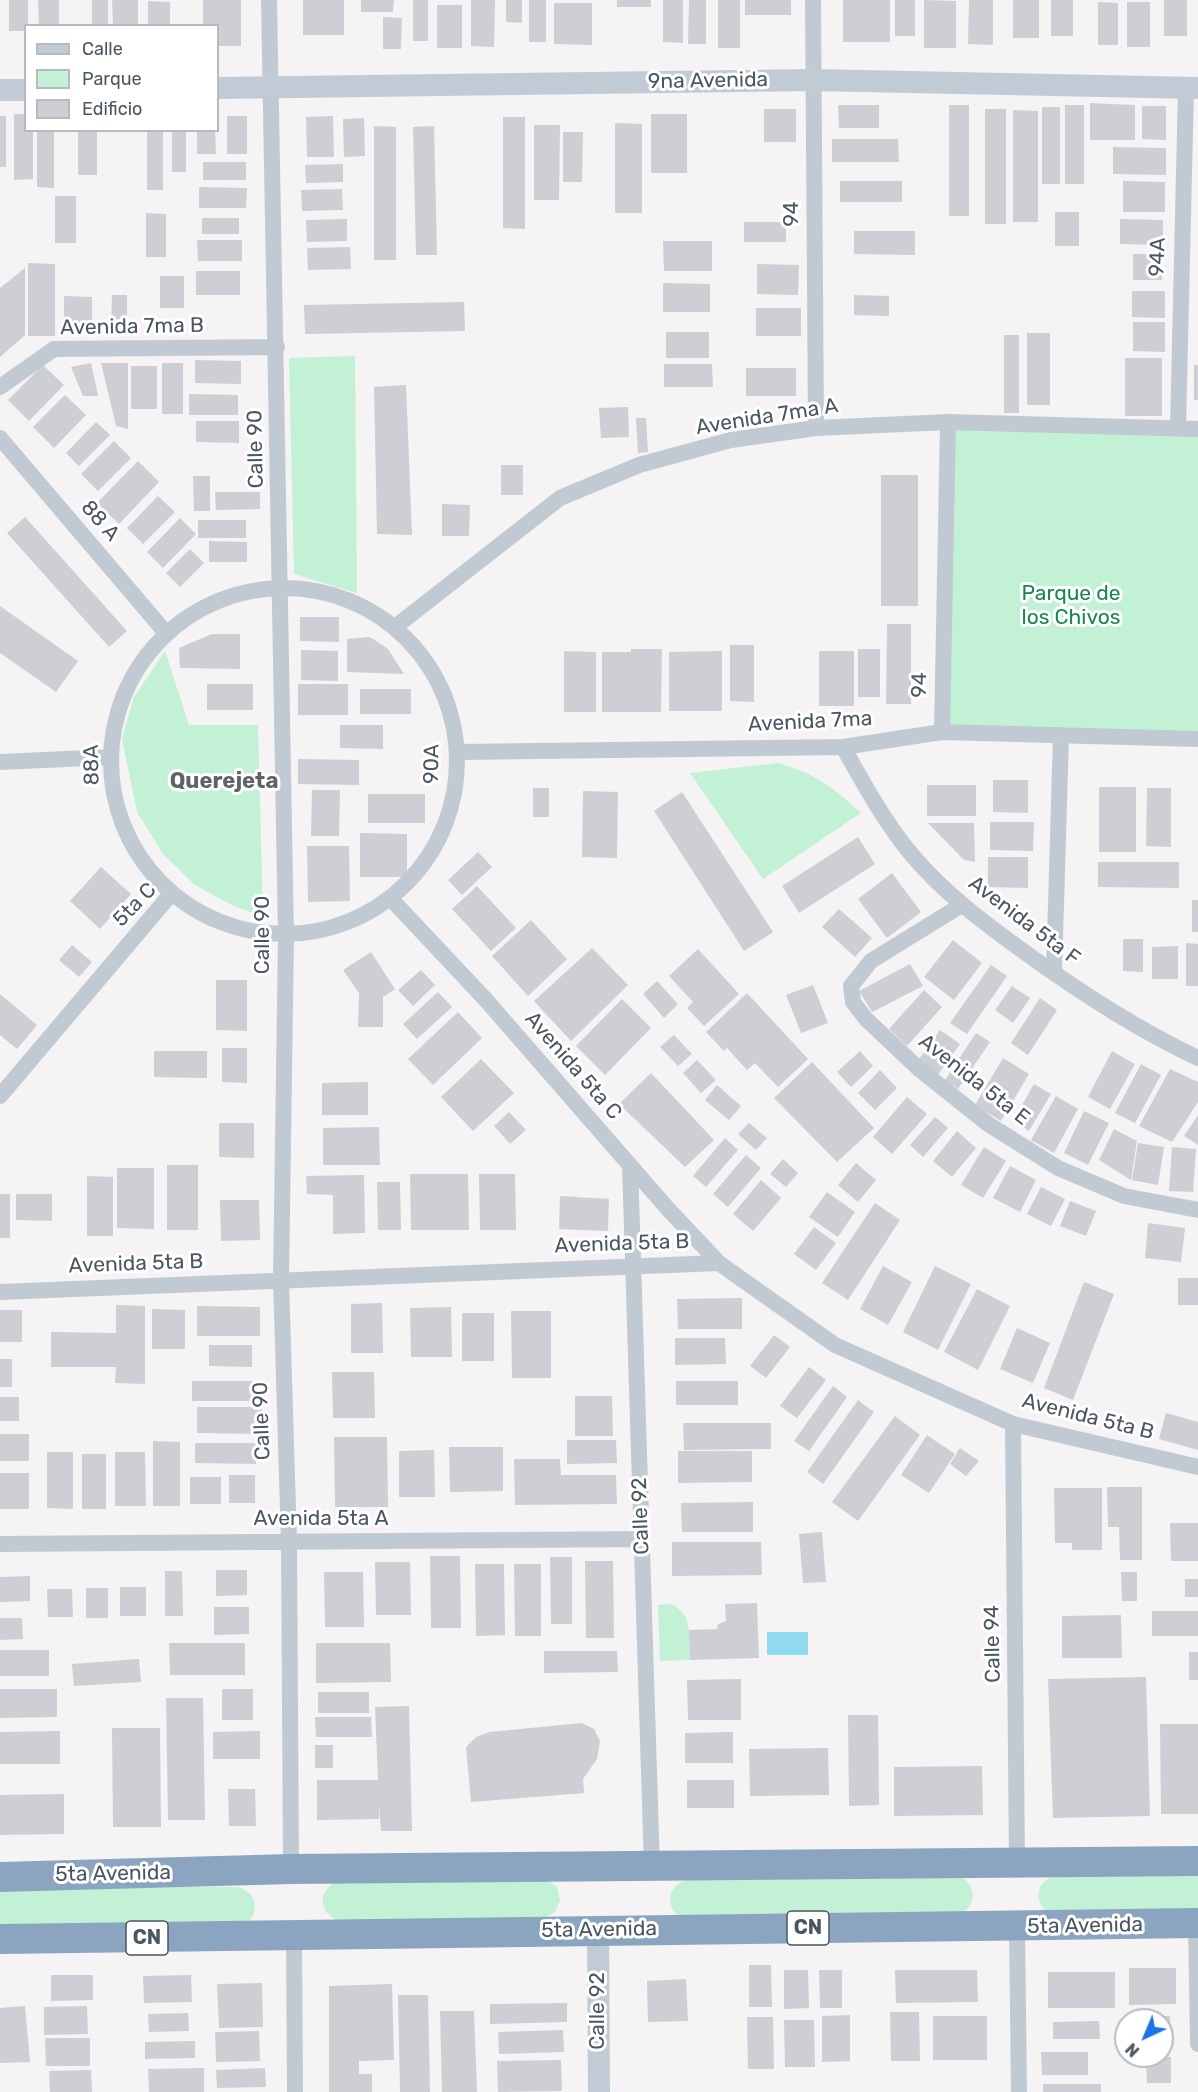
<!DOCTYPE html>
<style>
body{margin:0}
#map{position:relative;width:1198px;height:2092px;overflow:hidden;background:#f5f3f3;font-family:Rubik,sans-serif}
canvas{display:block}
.legend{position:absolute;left:24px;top:24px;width:195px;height:108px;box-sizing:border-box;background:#fff;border:2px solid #b7bbc0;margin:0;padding:8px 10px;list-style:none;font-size:18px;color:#4a5661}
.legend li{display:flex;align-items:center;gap:12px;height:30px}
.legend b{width:30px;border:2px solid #b7bbc0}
.north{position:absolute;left:1114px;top:2008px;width:60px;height:60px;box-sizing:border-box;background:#fff;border:2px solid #b7bbc0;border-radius:50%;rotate:224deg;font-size:16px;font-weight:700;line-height:24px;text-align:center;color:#4a5661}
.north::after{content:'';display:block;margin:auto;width:21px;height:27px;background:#1a73e8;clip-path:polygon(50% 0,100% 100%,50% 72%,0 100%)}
</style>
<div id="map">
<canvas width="1198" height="2092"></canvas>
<ul class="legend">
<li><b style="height:8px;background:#c1cbd6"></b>Calle</li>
<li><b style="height:16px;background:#c3f1d5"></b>Parque</li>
<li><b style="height:16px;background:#cdcfd5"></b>Edificio</li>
</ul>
<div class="north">N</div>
</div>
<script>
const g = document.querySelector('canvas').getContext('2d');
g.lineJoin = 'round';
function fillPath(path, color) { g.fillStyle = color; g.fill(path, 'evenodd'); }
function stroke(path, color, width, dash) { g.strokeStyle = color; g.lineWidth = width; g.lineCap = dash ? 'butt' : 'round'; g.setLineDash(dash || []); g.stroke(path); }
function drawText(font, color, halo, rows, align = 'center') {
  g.font = font + ' Rubik,sans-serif'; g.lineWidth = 6; g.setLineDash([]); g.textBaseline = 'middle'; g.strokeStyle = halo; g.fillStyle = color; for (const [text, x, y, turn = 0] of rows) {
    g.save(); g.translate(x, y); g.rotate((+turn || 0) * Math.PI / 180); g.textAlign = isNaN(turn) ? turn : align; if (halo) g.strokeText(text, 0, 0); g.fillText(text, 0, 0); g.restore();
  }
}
fillPath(new Path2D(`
 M355 356 357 593 294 574 289 358Z
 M948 422 1198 429V739L942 732Z
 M165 651 189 725H258L263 917 234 906 195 885 163 854 137 812 122 739 134 697Z
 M778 763C815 774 832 786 861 813L763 879 690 773Z
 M671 1604C694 1614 689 1638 690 1660L660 1661 658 1605Z
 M1198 1871V1912H1047C1034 1900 1036 1883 1053 1876Z
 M959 1876C976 1884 977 1902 963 1913L678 1916C665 1903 669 1886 686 1880Z
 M546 1879 557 1887 560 1900 555 1912 543 1919 340 1921C320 1914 316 1894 335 1882Z
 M0 1887H238C256 1892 260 1909 248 1923L0 1927Z`), '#c3f1d5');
fillPath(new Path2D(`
 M767 1632H808V1655H767Z`), '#90daee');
fillPath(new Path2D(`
 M9 0H28V26H26V31H9Z
 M38 0H59V26H39Z
 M92 0H108V26H92Z
 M112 0H138V26H113Z
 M203 0H241V46H218V26H203Z
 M303 0H344V35H303Z
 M361 0H394L393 12H361Z
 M413 0H428V41H413Z
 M471 0H495L494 47 471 46Z
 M506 0H522V23L506 22Z
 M529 0H546V42H529Z
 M617 0H651V7H617Z
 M663 0H683V43L663 42Z
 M689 0H706V44H688Z
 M718 0H740V48H718Z
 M745 0H791V15H745Z
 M843 0H890V42H843Z
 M895 0H915V36H895Z
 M924 0 956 1V48H924Z
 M969 0H993V45L968 44Z
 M1013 0H1039V38H1013Z
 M1051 0H1073V36H1051Z
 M1164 0H1187V36H1164Z
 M148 1 170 2V26H148Z
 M1098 2 1118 3V45H1098Z
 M1127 2H1150V47H1127Z
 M554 3H592V45L554 44Z
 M437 5H462V48H437Z
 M383 17 402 18 401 49H383Z
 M1090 103 1135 105V140H1090Z
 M838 105H879V128H839Z
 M949 105H969V216H949Z
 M1065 105H1084V184H1065Z
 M1142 106H1166V140L1142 139Z
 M1042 107H1060V184H1042Z
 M764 109H796V142H764Z
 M985 109H1006V224H985Z
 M1013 110 1038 111V222H1013Z
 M14 114H26V130H33V179L14 180Z
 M651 114H687V173H651Z
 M0 116H6V167H0Z
 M227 116H247V154H227Z
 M333 116 334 157H307L306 117Z
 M503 117H525V229L503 228Z
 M364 118 365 156 344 157 343 119Z
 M615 123 642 124V213H615Z
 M534 125H560L559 200H534Z
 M374 126 396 127V260H374Z
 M434 126 437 255H416L413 127Z
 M37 130H54V188L37 187Z
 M78 130H97V175H78Z
 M147 130H163V190H147Z
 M172 130H186V172H172Z
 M197 130H215L216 154H197Z
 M563 132H583L582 182H563Z
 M832 139H898L899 162H832Z
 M1113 147 1166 148V175L1113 174Z
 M203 162H246V180H203Z
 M343 164V182L306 183 305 165Z
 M840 181H902V202H840Z
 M1123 181 1165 182V212H1123Z
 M199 187 247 188 246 208H199Z
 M342 189 343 210 302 211 301 190Z
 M55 196H76V243H55Z
 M1055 212H1079V246H1055Z
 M146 213 166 214V257H146Z
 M202 218H239V234H202Z
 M347 219V241L307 242 306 220Z
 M1120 219 1163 220V245L1120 244Z
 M744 222H786V242H744Z
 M854 231H915V255L854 254Z
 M197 240H242V261H198Z
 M663 241H712V271H664Z
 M350 247 351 269 308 270 307 248Z
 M1133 254H1162V280H1133Z
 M28 263 55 264V336H28Z
 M757 264 799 265 798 295 757 294Z
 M25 268V335L0 357V288Z
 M196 271H240V295H196Z
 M160 276H184V308H160Z
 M663 283 710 284V312H663Z
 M1132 291H1165V318L1132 317Z
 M112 295H127V331H111Z
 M854 295 889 296V316L854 315Z
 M64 296 92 297V326H64Z
 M464 302 465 331 305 334 304 305Z
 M756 308H801V336H756Z
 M1133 322H1165V352L1133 351Z
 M666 332H709V358H666Z
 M1027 333H1050V405H1027Z
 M1004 335H1019V413H1004Z
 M1125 358H1162V416H1125Z
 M195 360 241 361V384L195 383Z
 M91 363 98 396H83L71 367Z
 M101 363H128V429L116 426Z
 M162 363H183V414H162Z
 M664 364H712L713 387H664Z
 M43 365 64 385 29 421 8 400Z
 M1194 365H1198V400H1194Z
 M131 366H157V409H131Z
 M746 368H796V396H746Z
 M406 385 412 535 377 534 374 387Z
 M189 394 238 395V415H189Z
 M65 395 86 415 54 448 33 427Z
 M628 407 629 437 601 438 599 408Z
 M636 418H646L648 452 638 453Z
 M196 421H239V443L196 442Z
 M96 422 110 435 79 466 66 453Z
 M114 441 131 458 98 491 81 474Z
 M138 461 159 482 119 524 97 503Z
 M501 465H523V495H501Z
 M881 475H918V606H881Z
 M193 476H210V511H194Z
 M215 492H260V509L216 510Z
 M158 496 175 512 143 544 127 528Z
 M442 504 470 505 469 536H442Z
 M25 517 127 631 109 647 7 533Z
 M180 518 196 534 163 568 147 552Z
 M198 520H246V538H198Z
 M209 541 247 542V562H209Z
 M190 549 204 563 180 587 166 573Z
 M0 606 78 661 56 692 0 653Z
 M300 617H339V642L300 641Z
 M887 624H911V704H886Z
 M212 634H240V669L180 668 179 648Z
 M370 637 388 649 404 674 347 672V639Z
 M730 645H754V702L730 701Z
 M631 649H662L661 712H602V652H631Z
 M858 649H880V697H858Z
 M301 650 338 651V681L301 680Z
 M564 651 596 652V712H564Z
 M722 651V711H669V652Z
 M819 651H854V706H819Z
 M207 684H253V710H207Z
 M298 684H348V715H298Z
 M360 689H411V714H360Z
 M340 725H383V749L340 748Z
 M298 759 359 760V785L298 784Z
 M993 780H1028V813L993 812Z
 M927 785H976V816H927Z
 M1099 787H1136V852H1099Z
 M533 788H549V817H533Z
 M1147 788H1171V847L1146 846Z
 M312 790H340L339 836H311Z
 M583 791 618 792 617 858 582 857Z
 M682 792 773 932 744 951 654 811Z
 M368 794H425V823H368Z
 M990 822H1034L1033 851 990 850Z
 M928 823H974L975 862 964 860Z
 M360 833 407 834V877H360Z
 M858 837 875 864 799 913 782 886Z
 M307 846H349L350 901 308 902Z
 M478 852 492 867 462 895 448 880Z
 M988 857H1028V888L988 887Z
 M1098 862H1179V888L1098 887Z
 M101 867 131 894 100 929 70 901Z
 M892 873 921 912 887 938 858 899Z
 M477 886 516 928 491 951 452 909Z
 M1192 900H1198V932H1192Z
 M839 909 872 938 855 957 822 927Z
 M531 920 567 959 528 996 492 956Z
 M1123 939H1143V972L1123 971Z
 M953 940 982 963 954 1000 924 977Z
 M1186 943 1198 944V986H1186Z
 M72 945 92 962 79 977 59 960Z
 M1178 946V979H1152V947Z
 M592 948 628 985 571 1041 534 1001Z
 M698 949 739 994 704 1026 687 1008 693 1002 669 976Z
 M371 952 395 989 383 997V1027H358L359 993 343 970Z
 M910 964 923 986 872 1012 859 991Z
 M991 965 1007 976 967 1034 950 1023Z
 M421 970 435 985 413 1006 398 990Z
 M216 980H247V1031L216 1030Z
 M657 981 678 1004 664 1018 643 994Z
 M813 985 828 1023 801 1033 786 995Z
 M1012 986 1030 998 1013 1023 995 1010Z
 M924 990 942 1007 907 1046 889 1029Z
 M438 992 452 1007 417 1039 403 1024Z
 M747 993 808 1059 778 1087 755 1063 747 1070 727 1048 724 1051 706 1032Z
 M0 994 37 1025 17 1049 0 1035Z
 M1040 998 1057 1010 1028 1055 1011 1043Z
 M622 999 651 1028 605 1075 576 1046Z
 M458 1012 482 1038 433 1085 408 1059Z
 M940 1030 960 1044 937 1076 917 1062Z
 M976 1033 990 1042 958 1089 945 1080Z
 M674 1035 692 1054 678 1066 660 1047Z
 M222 1048H247V1083L222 1082Z
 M154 1051H207V1078L154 1077Z
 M860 1051 873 1066 851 1087 837 1072Z
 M1112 1051 1135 1064 1110 1109 1088 1097Z
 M1003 1058 1029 1074 1001 1121 975 1105Z
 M481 1059 514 1093 473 1131 441 1097Z
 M697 1060 716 1080 701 1093 683 1073Z
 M812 1062 874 1128 837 1162 774 1098Z
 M1141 1064 1161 1075 1135 1123 1115 1113Z
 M1170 1069 1198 1082V1102L1172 1142 1139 1126Z
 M880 1070 897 1088 875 1110 858 1093Z
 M651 1073 714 1140 685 1167 619 1104Z
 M368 1082V1115H322V1083Z
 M1034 1084 1051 1094 1029 1131 1013 1121Z
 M717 1085 741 1106 729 1120 705 1100Z
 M1056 1096 1078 1109 1054 1153 1031 1140Z
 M907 1097 927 1114 892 1154 873 1137Z
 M1084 1111 1109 1123 1088 1165 1064 1153Z
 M509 1112 526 1130 510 1144 494 1126Z
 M1198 1115V1145L1184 1136Z
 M935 1117 948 1128 923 1157 910 1145Z
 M219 1123H254V1158L219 1157Z
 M749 1123 767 1138 756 1150 738 1134Z
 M379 1127 380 1165H323V1128Z
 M1114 1129 1137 1141 1131 1180 1099 1160Z
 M957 1131 976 1148 952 1177 933 1161Z
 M725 1138 738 1150 706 1187 693 1176Z
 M1138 1143 1164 1147 1158 1185 1132 1180Z
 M984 1147 1006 1161 983 1198 961 1185Z
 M1172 1147 1196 1149 1193 1192 1169 1191Z
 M746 1155 761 1168 728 1207 713 1194Z
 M783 1159 798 1173 786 1187 770 1174Z
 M856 1163 876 1180 858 1202 838 1185Z
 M167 1165H198V1230H167Z
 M1010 1166 1036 1180 1020 1212 993 1198Z
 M117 1168H154V1229L117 1228Z
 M410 1174H468L469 1230H411Z
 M479 1174H515L516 1230H480Z
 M364 1175 365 1233 333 1234V1195L307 1194 306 1176Z
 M87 1176 113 1177V1236H87Z
 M761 1180 781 1198 753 1231 733 1214Z
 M377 1182H400L401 1230H378Z
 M1041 1187 1065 1199 1051 1226 1027 1214Z
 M827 1192 855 1212 838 1237 809 1217Z
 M0 1194H10V1238H0Z
 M16 1194H52V1221L16 1220Z
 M560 1196 609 1199 608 1231 559 1229Z
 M220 1200H259L260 1240 221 1241Z
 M1070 1201 1096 1211 1086 1236 1060 1226Z
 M875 1203 900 1220 848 1300 822 1283Z
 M1148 1223 1185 1228 1181 1262 1145 1258Z
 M814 1227 836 1243 816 1270 794 1254Z
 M883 1266 912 1282 888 1325 860 1309Z
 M935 1266 971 1284 938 1350 903 1332Z
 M1178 1278H1198V1305H1178Z
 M1084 1282 1114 1294 1073 1400 1044 1388Z
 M977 1289 1010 1306 978 1370 944 1352Z
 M742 1298V1329H678L677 1299Z
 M382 1303 383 1353H351V1304Z
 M116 1305 145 1306V1384L115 1383 116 1367H51V1332L116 1333Z
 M197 1306 260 1307V1336H197Z
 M451 1307 452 1357H411L410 1308Z
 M152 1309 185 1310V1349H152Z
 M0 1310H22V1342H0Z
 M511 1311H551V1378H512Z
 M462 1313H494V1361H462Z
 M1017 1328 1050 1343 1033 1383 1000 1369Z
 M774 1335 790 1347 766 1378 750 1366Z
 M675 1338H725L726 1364 675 1365Z
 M209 1345H252V1367L209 1366Z
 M0 1359H12V1387H0Z
 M809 1367 826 1380 797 1418 780 1406Z
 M332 1372H374L375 1418H333Z
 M192 1381H254V1401H192Z
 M676 1381H738V1405H676Z
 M833 1386 847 1397 809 1451 794 1441Z
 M575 1396H612L613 1436H575Z
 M0 1397H19V1421H0Z
 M858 1400 874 1412 823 1484 807 1472Z
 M197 1407H262V1434L197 1433Z
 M1166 1413 1198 1422V1450L1159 1439Z
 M895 1416 920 1435 858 1521 832 1502Z
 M683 1423H771V1449L684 1450Z
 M0 1434H29V1461H0Z
 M927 1435 955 1454 929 1493 901 1475Z
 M334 1437H387L388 1507H335Z
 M567 1440H616L617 1463 567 1464Z
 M153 1441 180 1442V1506H153Z
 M195 1443H256V1464L195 1463Z
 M449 1447H503V1491L450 1492Z
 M960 1448 979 1461 966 1476 950 1464Z
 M434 1450 435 1497H399V1451Z
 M678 1451H752V1482L678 1483Z
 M47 1452H73V1509L47 1508Z
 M115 1452H145L146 1506H115Z
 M82 1454H106V1509H82Z
 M514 1459H560L561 1475H616L617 1504 515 1505Z
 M0 1473H29V1509H0Z
 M229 1475H255V1503H229Z
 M190 1477H221V1504H190Z
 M1107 1487H1142V1560H1120L1119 1527H1108Z
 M1054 1488H1102V1550H1072V1543H1055Z
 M753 1502V1532H682L681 1503Z
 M1170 1523H1198V1561H1171Z
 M822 1532 826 1582 803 1583 799 1534Z
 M672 1542H761L762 1575 672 1576Z
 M430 1556H460L461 1628H431Z
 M550 1557H572V1624H551Z
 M585 1561H613L614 1638H586Z
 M375 1562H410L411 1615H376Z
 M475 1564H504L505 1635 476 1636Z
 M514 1564H541V1636H515Z
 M216 1570H247V1595L216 1596Z
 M165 1571H182L183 1616H165Z
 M324 1572H363L364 1627H325Z
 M1121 1572H1137V1601H1122Z
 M30 1576V1601L0 1602V1577Z
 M1185 1579H1198V1597H1185Z
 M120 1587H146V1616H120Z
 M86 1588H108V1618H86Z
 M47 1589H72L73 1617H48Z
 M757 1603 759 1658 690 1660 689 1630 717 1629 718 1624 726 1621 725 1604Z
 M214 1607H249V1634L214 1635Z
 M1152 1611H1198V1636H1152Z
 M1121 1615 1122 1658H1062V1616Z
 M0 1618H22L23 1639 0 1640Z
 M169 1643H245V1675H170Z
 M316 1643H390L391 1682 316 1683Z
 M0 1650H49V1676H0Z
 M544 1651H617L618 1672 544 1673Z
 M1189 1652H1198V1680H1189Z
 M139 1659 141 1682 74 1686 72 1664Z
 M1146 1677 1150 1816 1053 1818 1048 1679Z
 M741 1679V1720H688L687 1680Z
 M0 1689H57V1717L0 1718Z
 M222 1689H253V1720H222Z
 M318 1692H369V1713H318Z
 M166 1698H203L205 1820H168Z
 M409 1706 412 1831H381L379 1805V1819L317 1820V1780H378L375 1707Z
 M848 1715H878L879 1805 849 1806Z
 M315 1717H371L372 1737H316Z
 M582 1723 594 1729 600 1741 597 1759 583 1779 584 1793 471 1802 466 1747 476 1737 489 1732Z
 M1160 1724H1198V1814H1161Z
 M112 1728H160L161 1827H113Z
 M60 1731V1764H0V1732Z
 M260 1731V1759H213V1732Z
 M733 1732V1763H685V1733Z
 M315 1745H333V1768H315Z
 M828 1748 829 1795 750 1796 749 1749Z
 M982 1766 983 1815 894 1816V1767Z
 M687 1780H734V1808H687Z
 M228 1789H255L256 1826H229Z
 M64 1794V1834L0 1835V1795Z
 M749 1965H771L772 2007H749Z
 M1129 1968H1176V2004L1129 2005Z
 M784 1970H808L809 2008 784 2009Z
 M819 1970H842V2008H820Z
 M895 1970H977L978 2002 896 2003Z
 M1048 1972H1115V2008H1048Z
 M51 1975H93V2000L51 2001Z
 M191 1975 192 2002 144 2003 143 1976Z
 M686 1979 688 2021 648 2022 647 1981Z
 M262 1983 263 2027 219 2028 217 1984Z
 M392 1984 394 2060 359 2061V2074H372V2092H329V1986Z
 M398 1995H428L430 2092H400Z
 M567 2003V2022L490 2024V2004Z
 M25 2006 30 2062 0 2063V2008Z
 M87 2006 88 2034 44 2035V2007Z
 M440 2011H474L477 2092H442Z
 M890 2012H919L920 2061H891Z
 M188 2013 189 2031 149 2032 148 2014Z
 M850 2015V2061L822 2062V2016Z
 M933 2016H987V2060H933Z
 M1126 2016H1170L1171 2046H1162V2020H1126Z
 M747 2017H773L774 2069H748Z
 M784 2020H814L815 2067H785Z
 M1099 2021 1100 2039H1053V2022Z
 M563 2030 564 2052 499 2054 498 2032Z
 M259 2031 260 2061 216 2062 215 2032Z
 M45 2038H90V2066H46Z
 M195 2041V2058L145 2059V2042Z
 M1041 2052H1088V2075H1042Z
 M1146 2057H1171V2083H1147Z
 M561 2060 562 2091 498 2092 497 2061Z
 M204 2068V2092H149L148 2069Z
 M265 2068 266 2087 217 2088 216 2070Z
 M91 2070 92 2092H50L49 2071Z
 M1043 2084H1101V2092H1043Z`), '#cdcfd5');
stroke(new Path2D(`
 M269 0 286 936 281 1280 289 1542 291 1869
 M813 0 816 428
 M0 387 54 349 277 347
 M1178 428 1186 88
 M0 438 166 633
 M111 761a173 173 0 1 1 346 0a173 173 0 1 1-346 0Z
 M395 627 560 498 639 465 731 440 816 428 948 422 1198 429
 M942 732 948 422
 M843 747C864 784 885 823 912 855 944 893 983 922 1023 951 1078 991 1136 1029 1198 1058
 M459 752 843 747 942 732 1198 739
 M0 762 110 757
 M392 900 486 1000 668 1209 719 1263 740 1278 835 1345 1013 1424 1198 1467
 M960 906 871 961 851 986 853 1002 866 1019 919 1069 988 1124 1058 1168 1124 1196 1198 1210
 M1054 973 1061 735
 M0 1096 171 894
 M630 1165 652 1868
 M0 1292 719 1263
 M1013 1424 1017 1865
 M0 1544 642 1539
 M1196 1923 1198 2044
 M1017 1927 1019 2092
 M294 1935 295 2092`), '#c1cad2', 16);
stroke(new Path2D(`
 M218 88 813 80 1198 88
 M0 90H26
 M598 1929 599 2092`), '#c1cbd6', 22);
stroke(new Path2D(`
 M0 1877 291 1869 1198 1861
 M0 1939 1198 1923`), '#8ba5c1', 30);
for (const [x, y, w] of [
 [808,1928,42],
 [147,1938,42]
]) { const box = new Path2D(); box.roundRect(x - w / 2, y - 17, w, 34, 4.5); g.fillStyle = '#fff'; g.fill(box); stroke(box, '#4a5661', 1.5); }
drawText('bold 20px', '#4a5661', null, [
 ["CN",808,1928],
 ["CN",147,1938]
]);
drawText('21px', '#4a5661', '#fff', [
 ["9na Avenida",708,81,-1],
 ["94",792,214,-90],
 ["94A",1158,257,-88],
 ["Avenida 7ma B",132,327,-1],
 ["Avenida 7ma A",767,417,-9],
 ["Calle 90",256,449,-91],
 ["88 A",100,521,49],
 ["94",920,685,-89],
 ["Avenida 7ma",810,722,-3],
 ["90A",432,764,-89],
 ["88A",92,765,-91],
 ["5ta C",135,905,-46],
 ["Avenida 5ta F",1024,921,37],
 ["Calle 90",263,935,-90],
 ["Avenida 5ta C",573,1066,49],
 ["Avenida 5ta E",974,1080,38],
 ["Avenida 5ta B",622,1244,-2],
 ["Avenida 5ta B",136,1264,-2],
 ["Avenida 5ta B",1088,1417,14],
 ["Calle 90",262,1421,-92],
 ["Calle 92",641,1516,-92],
 ["Avenida 5ta A",321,1519],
 ["Calle 94",993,1644,-91],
 ["5ta Avenida",113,1874,-1],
 ["5ta Avenida",1085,1926,-1],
 ["5ta Avenida",599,1930,-1],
 ["Calle 92",598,2011,-90]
]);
drawText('21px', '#17864f', '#fff', [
 ["Parque de",1071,594],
 ["los Chivos",1071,618]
]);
drawText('bold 22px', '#5f6368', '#fff', [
 ["Querejeta",224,782]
]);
</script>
